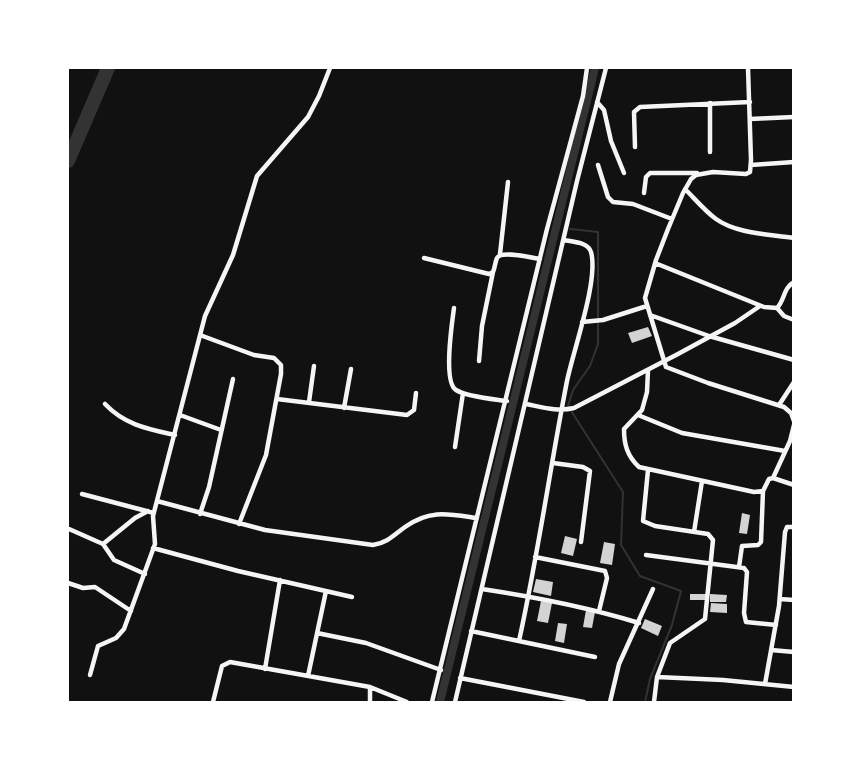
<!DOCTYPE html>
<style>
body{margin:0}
#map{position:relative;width:861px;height:770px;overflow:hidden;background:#111;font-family:Raleway,sans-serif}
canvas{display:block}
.frame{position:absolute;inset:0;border:69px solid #fff;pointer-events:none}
</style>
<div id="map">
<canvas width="861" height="770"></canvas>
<div class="frame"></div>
</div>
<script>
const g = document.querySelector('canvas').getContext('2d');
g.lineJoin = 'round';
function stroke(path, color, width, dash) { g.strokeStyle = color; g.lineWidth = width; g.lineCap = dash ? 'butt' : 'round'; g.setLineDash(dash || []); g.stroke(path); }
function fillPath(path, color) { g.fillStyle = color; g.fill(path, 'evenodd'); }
stroke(new Path2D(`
 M570 229 598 232V344L590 366 573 390 568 406 623 492 621 545 640 576 681 591 672 625 650 679 645 702`), '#333', 2);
stroke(new Path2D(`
 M440 702 595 68`), '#333', 8);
stroke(new Path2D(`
 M68 161 108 68`), '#333', 14);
fillPath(new Path2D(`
 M648 327 652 336 632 343 628 333Z
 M742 513 750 515 747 534 739 533Z
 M565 536 577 539 573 556 561 553Z
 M604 542 615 544 612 565 600 563Z
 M536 579 553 582 551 596 533 592Z
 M690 594H706V600H690Z
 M710 594 727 595 726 602H710Z
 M541 601 552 603 548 623 537 621Z
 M711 603 727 604V613L710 612Z
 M586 610 595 612 592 628 583 627Z
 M645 619 662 626 658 636 641 628Z
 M558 623 567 624 564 643 555 641Z`), '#d3d3d3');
stroke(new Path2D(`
 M748 68 751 160 750 172 746 174 713 172 696 175 691 179 683 193 668 229 656 260 645 298 666 367 708 383 784 407 791 413 794 421
 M597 102 604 110 611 141 624 173
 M710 103V152
 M750 119 794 117
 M635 147 634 112 640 107 750 102
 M598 165 608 197 613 202 633 204 672 219
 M751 165 794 162
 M685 189C695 199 705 211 716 219 737 234 769 234 794 238
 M644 193 646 177 650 173H697
 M500 254 508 182
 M424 258 489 274 493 272C495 268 495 262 497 258 501 250 532 258 540 259
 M655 263 764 307 777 308C785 300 783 288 794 282
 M454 308C452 323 443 382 456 390 467 397 493 399 507 401
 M777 308 784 316 794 320
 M650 315 709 336 794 360
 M582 322 603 320 647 306
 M200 335 254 355 274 358 281 365V374L266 455 239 524
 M479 361 482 326 493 272
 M648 370 647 392 642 410 624 429C624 444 627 456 639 467L754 492 763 491 769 479 773 478 794 485
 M277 399 407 415 414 410 416 393
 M309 402 314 366
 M105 404C125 425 148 429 175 435
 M526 404C542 407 557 412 574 408L678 354 735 323 760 306
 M779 405 794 382
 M344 408 351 369
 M180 415 221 430
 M638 415 682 433 785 451
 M455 447 463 393
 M553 463 583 467 590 471 581 542
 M648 470 643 521 655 526 708 534 713 540 705 619 670 643 657 677 654 702
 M773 478 790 441 794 425
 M82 494 154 513
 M157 501 265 530 373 545C387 543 394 535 405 527 430 509 449 514 477 518
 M200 514 209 487 233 379
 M69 529 103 544 114 560 145 574
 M694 532 702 481
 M103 544 135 518 148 511
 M153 548 238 571 352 597
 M646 555 744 568 747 572 744 613 746 622 776 625
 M535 557 605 571 607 578 599 611
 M739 567 742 546 758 545 761 542 763 491
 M68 583 83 588 95 587 131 611
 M482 589C535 597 587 607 639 623
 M780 599 794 600
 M471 631 595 657
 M317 633 366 643 441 670
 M519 641C538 555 550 468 567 381 573 351 599 280 591 252 588 242 573 242 564 240
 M771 650 794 652
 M265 669 280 580
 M90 675 98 646 116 638 124 629 155 544 153 516 205 316 233 255 257 176 308 117 319 96 330 68
 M308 676 326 591
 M657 677 723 680 794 687
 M460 678 584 702
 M765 684 779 606 785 532 787 527H794
 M213 702 222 666 230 662 370 687 407 702
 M370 702V687
 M432 702 547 229 583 96 587 68
 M455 702 577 181 606 68
 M610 702 619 664 653 589`), '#f5f5f5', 4.5);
</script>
